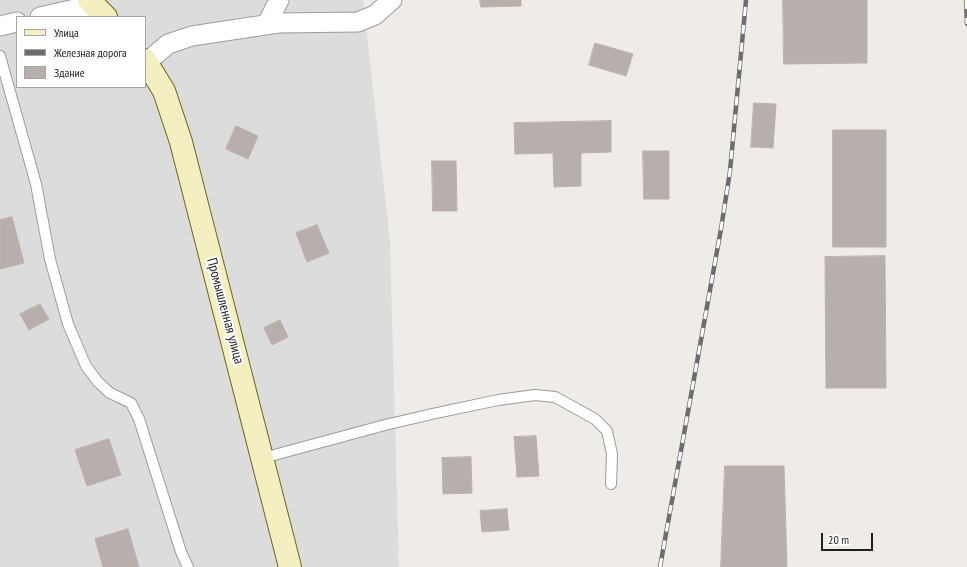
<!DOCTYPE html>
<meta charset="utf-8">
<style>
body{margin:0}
#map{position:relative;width:967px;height:567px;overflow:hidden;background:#efebe6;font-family:"PT Sans Narrow",sans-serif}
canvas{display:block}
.legend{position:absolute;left:16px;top:16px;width:130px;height:72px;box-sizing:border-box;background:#fff;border:1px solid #a5a5a5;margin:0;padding:5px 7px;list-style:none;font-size:12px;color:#1f1f1f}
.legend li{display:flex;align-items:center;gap:8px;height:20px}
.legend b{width:20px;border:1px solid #a5a5a5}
.scale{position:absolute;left:821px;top:533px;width:52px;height:18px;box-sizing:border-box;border:2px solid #1f1f1f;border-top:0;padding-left:5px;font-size:12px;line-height:14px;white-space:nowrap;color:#1f1f1f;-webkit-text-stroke:3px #fff;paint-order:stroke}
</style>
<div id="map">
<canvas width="967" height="567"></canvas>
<ul class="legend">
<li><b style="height:5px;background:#f3efc0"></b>Улица</li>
<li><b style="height:5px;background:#6d6d6d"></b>Железная дорога</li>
<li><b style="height:11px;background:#b8afac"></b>Здание</li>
</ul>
<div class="scale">20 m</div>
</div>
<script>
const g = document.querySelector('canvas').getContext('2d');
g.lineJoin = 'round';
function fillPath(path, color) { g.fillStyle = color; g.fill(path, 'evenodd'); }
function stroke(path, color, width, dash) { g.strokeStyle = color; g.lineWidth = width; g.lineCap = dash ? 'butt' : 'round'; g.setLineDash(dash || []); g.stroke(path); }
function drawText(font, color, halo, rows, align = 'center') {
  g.font = font + ' "PT Sans Narrow",sans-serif'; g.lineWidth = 4; g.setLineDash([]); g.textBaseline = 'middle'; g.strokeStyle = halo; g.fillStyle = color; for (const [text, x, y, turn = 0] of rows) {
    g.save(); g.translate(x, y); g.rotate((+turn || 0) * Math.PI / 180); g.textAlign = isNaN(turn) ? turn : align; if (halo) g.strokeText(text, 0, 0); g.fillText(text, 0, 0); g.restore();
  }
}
fillPath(new Path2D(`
 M0 0H363L390 241 399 567H0ZM17 17H145V87H17Z`), '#dddcdc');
const building = new Path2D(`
 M480 0H521V6L481 7Z
 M783 0H867V63L784 64Z
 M595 43 633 54 626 76 589 65Z
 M754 103 776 104 773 148 751 147Z
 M611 121V152L581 153V186L554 187 553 153 515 154 514 123Z
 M236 126 258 136 248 159 226 149Z
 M833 130H886V247H833Z
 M643 151H669V199H644Z
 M432 161H456L457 211H433Z
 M12 217 24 263 0 269V220Z
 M317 225 329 253 307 262 296 233Z
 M885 256 886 388H826L825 257Z
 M40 304 49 319 29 330 20 314Z
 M280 320 288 337 272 345 264 328Z
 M536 436 539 476 517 477 514 437Z
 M109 439 121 475 87 486 75 450Z
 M471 457 472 493 443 494 442 458Z
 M725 466H784L787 567H721Z
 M507 509 509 530 482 532 480 511Z
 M128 529 139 567H103L95 539Z`);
fillPath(building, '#b8afac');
stroke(building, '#bfb1aa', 1);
const lane = new Path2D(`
 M0 56 36 184 50 259 68 324 86 366 98 382 110 393 131 403 139 419 181 552 188 567
 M263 458 385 425 432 414 498 400 535 395 555 397 595 419 607 431 612 454 611 484`);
const street = new Path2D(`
 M40 17 93 5
 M267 24 279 0
 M0 26 17 22
 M147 62 168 44 192 36 278 23 358 22 375 15 392 0`);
const secondary = new Path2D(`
 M89 0 106 17
 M145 60 164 91 181 142 290 567`);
stroke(lane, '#9c9c9c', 12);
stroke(street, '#9c9c9c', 21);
stroke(secondary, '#6b6911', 24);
stroke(lane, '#fff', 10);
stroke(street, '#fff', 19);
stroke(secondary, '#f3efc0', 22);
const rail = new Path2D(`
 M966 0 967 24
 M660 567 721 229 730 171 746 0`);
stroke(rail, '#6d6d6d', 4.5);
stroke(rail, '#fff', 3, [9]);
drawText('14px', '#1f1f1f', '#fff', [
 ["Промышленная улица",225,311,75]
]);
</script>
